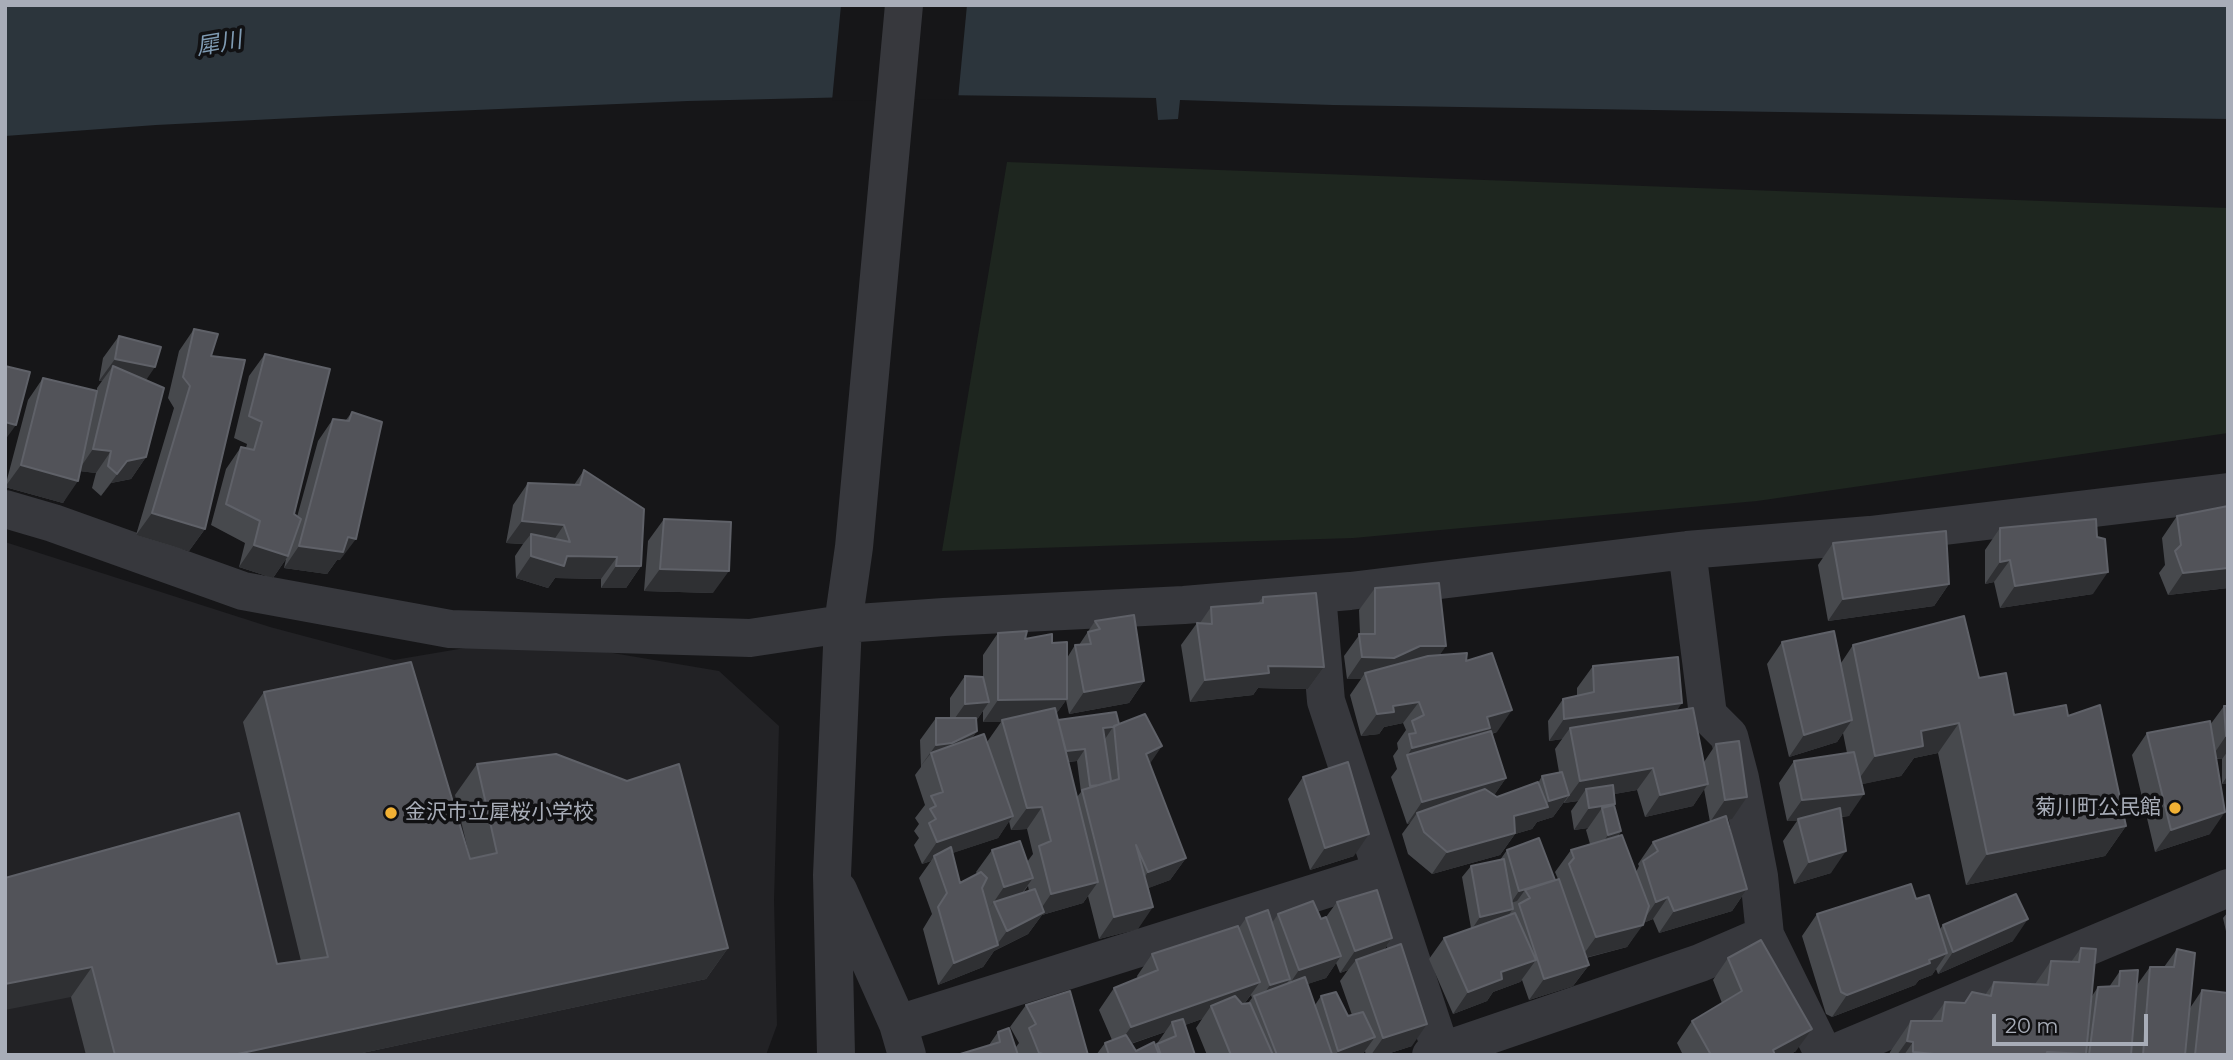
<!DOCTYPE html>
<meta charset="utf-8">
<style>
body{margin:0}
#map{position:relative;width:2233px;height:1060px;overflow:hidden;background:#161618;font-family:Montserrat,sans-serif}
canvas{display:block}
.frame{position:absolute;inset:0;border:7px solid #a8adb8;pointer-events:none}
.scale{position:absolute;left:1992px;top:1014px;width:156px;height:32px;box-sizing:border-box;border:4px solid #a8adb8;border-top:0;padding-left:9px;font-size:21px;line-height:24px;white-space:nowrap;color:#a8adb8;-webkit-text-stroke:5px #111113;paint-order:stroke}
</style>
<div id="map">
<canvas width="2233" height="1060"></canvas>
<div class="frame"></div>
<div class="scale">20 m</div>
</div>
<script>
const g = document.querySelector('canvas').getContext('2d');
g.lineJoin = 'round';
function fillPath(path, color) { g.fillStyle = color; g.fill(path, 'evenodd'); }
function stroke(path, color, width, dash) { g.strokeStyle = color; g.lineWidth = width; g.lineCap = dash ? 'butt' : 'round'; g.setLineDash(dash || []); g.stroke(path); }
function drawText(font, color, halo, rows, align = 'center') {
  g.font = font + ' Montserrat,"Noto Sans JP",sans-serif'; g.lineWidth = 7; g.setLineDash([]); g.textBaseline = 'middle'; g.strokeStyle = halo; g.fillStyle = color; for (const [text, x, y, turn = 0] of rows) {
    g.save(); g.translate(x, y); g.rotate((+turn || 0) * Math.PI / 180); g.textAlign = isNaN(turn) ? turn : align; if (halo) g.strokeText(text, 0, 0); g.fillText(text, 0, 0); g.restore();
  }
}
fillPath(new Path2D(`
 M5 542 270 627 394 660 524 638 719 671 779 726 774 900 777 1025 766 1055H5Z`), '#222225');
fillPath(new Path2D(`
 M1007 162 2228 208V433L1757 501 1353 538 942 551Z`), '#1e261f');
fillPath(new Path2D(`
 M5 5H2228V119L1333 105 1180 100 1178 119 1158 120 1156 98 939 95 688 101 334 116 156 125 5 136Z`), '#2c353c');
fillPath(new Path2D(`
 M841 5H967L958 99 832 101Z`), '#161618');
stroke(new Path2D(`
 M5 509 53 523 243 591 450 629 750 638 843 624 944 617 1184 605 1350 591 1687 550 1870 535 2228 492
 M1687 550 1708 715 1729 736 1740 778 1759 876 1765 935
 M1317 594 1326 701 1441 1051
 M838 890 898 1024 907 1055
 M898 1024 1381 872
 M836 1055 832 875 843 624 854 547 904 5
 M1431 1055 1700 963 1765 935 1824 1055
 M1830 1055 2228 888`), '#37383d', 38);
fillPath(new Path2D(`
 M194 329 211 356 205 529 189 551 136 535 174 408 168 398 179 351Z
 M119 336 146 380V457L131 479 111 483 101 496 92 488 96 473 80 471 63 503 5 487 28 400 43 378 97 391V388L102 381H99L103 358Z
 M265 354 294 514 297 517 318 441 333 419 346 420 352 412 340 560H337L327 574 284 568 286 559 273 578 239 567 245 543 211 525 226 469 241 447 246 448 247 444 234 438 249 376Z
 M584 470 641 566 626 588H601V579L555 578 548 588 516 578 515 556 523 544 506 543 513 505 528 483 574 485Z
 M2228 506V588L2168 595 2159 573 2165 565 2162 538 2177 516Z
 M664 519 713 593 644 591 648 541Z
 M2000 528 2093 594 2000 608 1994 582 1985 584V550Z
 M1833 543 1949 584 1934 606 1828 621 1818 565Z
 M1375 588 1440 655 1466 661 1497 732 1492 734 1506 778 1494 795 1497 797 1538 783 1542 776 1559 772 1555 749 1562 739 1549 741 1548 721 1563 699 1577 696V688L1593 666 1676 711 1704 762 1716 744 1732 819H1727L1747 889 1732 911 1659 933 1653 919 1643 923 1627 947 1586 958 1589 965 1573 986 1529 1000 1522 980 1520 982 1493 992 1487 1001 1453 1014 1429 959 1444 938 1471 928 1462 877 1471 866 1500 860 1507 850 1555 880 1558 879 1555 872 1571 850 1590 844 1586 830 1588 828 1574 830 1571 811 1578 801 1564 803V802L1553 817 1537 822 1532 829 1515 834 1500 855 1432 874 1408 854 1402 834 1410 823 1407 824 1391 777 1397 769 1393 756 1398 749 1397 743 1406 730 1403 723 1384 727 1379 734 1361 736 1350 695 1361 679H1347L1344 656 1360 634 1359 610ZM1704 789 1710 822 1653 842 1638 864 1639 866 1636 872 1618 836 1621 831 1614 805 1615 804 1614 794 1637 790 1645 817 1693 806Z
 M1263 597 1324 667 1308 689 1258 688 1253 695 1190 702 1181 645 1197 623H1200L1211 607 1258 603Z
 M1095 621 1144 681 1129 703 1069 714 1066 700 1056 714 1058 720 1119 724 1150 764 1186 858 1170 880 1148 888 1138 929 1099 939 1088 896 1083 903 1042 915 1028 934 994 951 983 967 938 985 923 929 932 914 919 878 931 861 922 864 914 845 919 838 914 831 919 824 915 818 925 805 915 775 921 767 920 740 936 718H950V698L965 676 983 678V655L998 633 1025 639 1052 643 1067 658 1075 645H1079ZM983 711V722H1001L987 742 972 738 977 731 976 721ZM1077 761 1081 792 1077 797 1068 762ZM1009 821 1011 830 1027 829 1033 854 1027 862 992 850 976 872 977 874 960 883 952 853 998 838ZM1028 886 1029 891 1023 893Z
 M1782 642 1841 663 1853 645 1979 678 2014 715 2068 716 2126 826 2105 856 1966 885 1938 753 1914 758 1901 776 1862 784 1849 816 1841 817 1831 873 1794 884 1783 841 1797 821H1787L1779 783 1794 761 1847 753 1843 733 1837 742 1789 757 1767 664Z
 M264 692 470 859 455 795 477 764 728 948 706 979 353 1055H86L71 997 5 878 277 964 301 961 243 722Z
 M2224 706H2228V783L2222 784V759H2216L2210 834 2155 852 2132 755 2147 733 2210 725Z
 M1303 777 1354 856 1310 870 1288 799Z
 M1916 899 1940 929 1943 925 2013 941 1938 974 1936 969 1932 975 1919 980 1915 985 1832 1017 1826 1014 1802 936 1817 914Z
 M1337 902 1392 938 1384 950 1412 1046 1384 1055H1366L1365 1051 1362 1055H1207L1196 1028 1202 1019 1185 1025 1195 1055H1096L1105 1043 1112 1040 1099 1010 1114 988 1138 979 1137 976 1152 954 1239 928 1246 918 1272 923 1278 914 1321 919 1326 917ZM1336 963 1340 973 1348 970 1340 981 1352 1015 1348 1016 1321 996 1315 1005 1307 984 1326 978ZM1251 995 1252 998 1248 1003 1244 1004ZM1165 1032 1156 1045 1136 1051 1131 1044Z
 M2228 912V940L2223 918Z
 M2081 948 2092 996 2098 987H2109L2120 971 2137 985 2150 967H2164L2177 949 2190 1008 2202 990 2228 1055H1889L1890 1052 1911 1021H1931L1945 1002 1964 1003 1972 992 1985 995 1994 982 2035 984 2051 961 2071 962Z
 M1728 958 1796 1051 1789 1055H1683L1677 1043 1692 1021 1722 1003 1713 980Z
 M1026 1005 1088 1055H957L989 1045 998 1032 1016 1047 1019 1043 1010 1027Z`), '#47494d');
fillPath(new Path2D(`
 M115 359 155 367 140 389 113 366 102 381H99Z
 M5 422 16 425 5 440Z
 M93 449 111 451 96 473 78 471Z
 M146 457 131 479 111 483 101 496 127 461Z
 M21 465 78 481 63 503 5 487Z
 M152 513 205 529 189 551 136 535Z
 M522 521 564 525 549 547 531 534 523 544 506 543Z
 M348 537 356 539 340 560H337L327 574 284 568 299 546Z
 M254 545 288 556 273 578 239 567Z
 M531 556H567L617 557 601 579 555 578 548 588 516 578Z
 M2010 560 1994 582 1985 584 2000 562Z
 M616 566H641L626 588H601Z
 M2228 568V588L2168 595 2183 573Z
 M660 569 729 571 713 593 644 591Z
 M2108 572 2093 594 2000 608 2015 586Z
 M1949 584 1934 606 1828 621 1843 599Z
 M1420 646H1446L1431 668 1365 673 1361 679H1347L1362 657Z
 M1268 666 1324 667 1308 689 1258 688 1253 695 1190 702 1205 680Z
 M1144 681 1129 703 1069 714 1084 692Z
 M1067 699 1051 721 1002 720 1001 722H983L998 700Z
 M989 702 974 724 950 725 965 704Z
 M1419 702 1403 723 1384 727 1379 734 1361 736 1377 714 1393 706Z
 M1682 703 1667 725 1570 728 1562 739 1549 741 1564 719Z
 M1512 710 1497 732 1407 756 1412 748 1487 717Z
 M1852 720 1837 742 1789 757 1804 735Z
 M1959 723 1938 753 1914 758 1901 776 1854 786 1875 756 1921 731Z
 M1113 727 1105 739 1103 728Z
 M977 731 961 753H931L920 767 936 745Z
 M2226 736H2228V751L2222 759 2211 758Z
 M1162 746 1147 768 1146 754Z
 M1085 749 1077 761 1054 763 1062 752Z
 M1653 768 1637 790 1588 799 1586 789 1578 801 1564 803 1580 781Z
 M2228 775V783L2222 784Z
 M1506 778 1491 800 1417 813 1410 823 1407 824 1422 802Z
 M1708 784 1693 806 1645 817 1660 795Z
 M1864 794 1849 816 1798 820V819L1797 821H1787L1802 800Z
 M1569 795 1553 817 1537 822 1532 829 1515 834 1500 855 1432 874 1447 852 1514 816 1544 808 1549 801Z
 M1747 797 1732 819 1710 822 1725 800Z
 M1615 804 1604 820 1602 808 1588 828 1574 830 1589 808Z
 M1042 807 1027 829 1011 830 1027 808Z
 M2225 812 2210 834 2155 852 2171 830Z
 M1013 816 998 838 935 859 934 856 931 861 922 864 937 842Z
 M2126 826 2105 856 1966 885 1987 854Z
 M1621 831 1606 853 1593 857 1608 835Z
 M1369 834 1354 856 1310 870 1325 848Z
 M1846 851 1831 873 1794 884 1809 862Z
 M1186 858 1170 880 1133 894 1148 872Z
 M1033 878 1017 900 994 902 989 909 1004 887Z
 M1555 881 1525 890 1517 901 1511 903 1519 891Z
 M1098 882 1083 903 1042 915 1028 934 994 951 983 967 938 985 954 963 996 946 1007 931 1036 916 1051 894Z
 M1747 889 1732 911 1659 933 1674 911Z
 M1668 897 1653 919 1641 924 1656 902Z
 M1153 907 1138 929 1099 939 1114 917Z
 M1513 909 1505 920 1472 929 1480 917Z
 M2028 919 2013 941 1938 974 1953 952Z
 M1643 925 1627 947 1580 959 1596 937Z
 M1392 938 1377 960H1356L1348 970 1340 973 1355 951Z
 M728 948 706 979 353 1055H233Z
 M1947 953 1932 975 1919 980 1915 985 1832 1017 1847 995 1929 960Z
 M1341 956 1326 978 1284 992 1299 970Z
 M1536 960 1520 982 1493 992 1487 1001 1453 1014 1468 992 1501 972Z
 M1589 965 1573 986 1529 1000 1544 979Z
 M92 967 71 997 5 1010V984Z
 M1290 979 1274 1001 1257 1004 1270 985Z
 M1260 982 1244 1004 1211 1006 1202 1019 1174 1029 1172 1022 1165 1032 1115 1049 1131 1027Z
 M1427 1024 1412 1046 1384 1055H1371L1383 1038Z
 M1812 1029 1796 1051 1789 1055H1770L1773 1050Z
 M1375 1037 1362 1055H1336L1338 1051Z
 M1907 1041 1913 1042 1904 1055H1897Z
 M1913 1052 1945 1055H1911Z
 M2047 1052 2086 1054 2045 1055Z`), '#2f3033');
const building = new Path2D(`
 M194 329 218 334 211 356 245 360 205 529 152 513 190 386 183 377Z
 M119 336 161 347 155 367 115 359Z
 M265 354 330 369 294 514 301 519 288 556 254 545 260 521 226 504 241 447 254 450 262 422 249 416Z
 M5 366 30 372 16 425 5 422Z
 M113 366 164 388 146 457 127 461 117 474 108 466 111 451 93 449Z
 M43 378 97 391 78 481 21 465Z
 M352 412 382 422 356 539 348 537 343 552 299 546 333 419 349 421Z
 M584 470 644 509 641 566H616L617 557 567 556 564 566 531 556V534L570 542 564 525 522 521 528 483 580 485Z
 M2228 506V568L2183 573 2175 551 2181 545 2177 516Z
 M664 519 731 522 729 571 660 569Z
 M2096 519 2097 537 2105 539 2108 572 2015 586 2010 560 2000 562V528Z
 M1946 531 1949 584 1843 599 1833 543Z
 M1439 583 1446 646H1420L1394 658 1362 657 1359 634H1375V588Z
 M1316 593 1324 667 1268 666 1269 673 1205 680 1197 623 1212 624 1211 607 1263 603V597Z
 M1134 615 1144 681 1084 692 1075 645 1091 644 1088 632 1100 629 1095 621Z
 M1964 616 1979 678 2006 673 2014 715 2066 705 2068 716 2100 705 2126 826 1987 854 1959 723 1921 731 1923 746 1875 756 1853 645Z
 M1027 631 1025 639 1052 634V643L1067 642V699L998 700V633Z
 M1834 631 1852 720 1804 735 1782 642Z
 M1467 653 1466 661 1492 653 1512 710 1487 717 1490 728 1412 748 1409 734 1416 733 1412 721 1424 715 1419 702 1393 706 1394 712 1377 714 1365 673 1428 656Z
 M1678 657 1682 703 1564 719 1563 699 1594 692 1593 666Z
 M411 662 470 859 497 853 477 764 556 754 627 781 679 764 728 948 233 1055H115L92 967 5 984V878L239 813 277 964 328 957 264 692Z
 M965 676 983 677 989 702 965 704Z
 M2224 706H2228V736H2226Z
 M1055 708 1098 882 1051 894 1039 846 1051 841 1042 807 1027 808 1002 720Z
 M1693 708 1708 784 1660 795 1653 768 1580 781 1570 728Z
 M1116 712 1119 724 1113 727 1103 728 1111 781 1099 785 1090 786 1085 749 1066 751 1058 720Z
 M1145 714 1162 746 1146 754 1186 858 1148 872 1136 845 1153 907 1114 917 1082 790 1119 779 1114 726Z
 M936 718H976L977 731 952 743 936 745Z
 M2210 721 2225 812 2171 830 2147 733Z
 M1491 731 1506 778 1422 802 1407 755Z
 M984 734 1013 816 937 842 929 823 936 819 930 809 936 806 931 796 943 792 931 753Z
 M1739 741 1747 797 1725 800 1716 744Z
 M1854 752 1864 794 1802 800 1794 761Z
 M1348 762 1369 834 1325 848 1303 777Z
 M1562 772 1569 795 1549 801 1542 776Z
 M1538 782 1548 807 1514 816 1515 833 1447 852 1424 832 1417 813 1485 789 1497 797Z
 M1613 785 1615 804 1589 808 1586 789Z
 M1614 805 1621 831 1608 835 1602 808Z
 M1840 808 1846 851 1809 862 1798 819Z
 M1726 816 1747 889 1674 911 1668 897 1656 902 1643 861 1658 851 1653 842Z
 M1622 835 1649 906 1643 925 1596 937 1569 864 1574 858 1571 850Z
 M1539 838 1555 880 1519 891 1507 850Z
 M1020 841 1033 878 1004 887 992 850Z
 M951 847 960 883 981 872 987 878 982 888 998 945 954 963 938 907 947 893 934 856Z
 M1504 859 1513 909 1480 917 1471 866Z
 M1559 879 1589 965 1544 979 1519 904 1530 898 1525 890Z
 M1911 884 1916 899 1929 895 1947 953 1929 960 1930 963 1847 995 1841 992 1817 914Z
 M1035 889 1044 912 1007 931 994 902Z
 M1377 890 1392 938 1355 951 1337 902Z
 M2016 894 2028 919 1953 952 1943 925Z
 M1313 901 1321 919 1326 917 1341 956 1299 970 1278 914Z
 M1268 910 1290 979 1270 985 1246 918Z
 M1515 913 1536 960 1501 972 1502 979 1468 992 1444 938Z
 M1238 926 1260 982 1131 1027 1114 988 1158 970 1152 954Z
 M1761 940 1812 1029 1773 1050 1775 1055H1711L1692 1021 1742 991 1728 958Z
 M1401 944 1427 1024 1383 1038 1356 960Z
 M2081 948 2096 949 2086 1054 2047 1052 2046 1055H1945L1913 1052V1042L1907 1041 1911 1021H1942L1945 1002 1965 1003 1972 992 1991 996 1994 982 2048 985 2051 961 2079 962Z
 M2177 949 2195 953 2185 1055H2143L2150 967H2174Z
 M2138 970 2131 1055H2089L2098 987 2119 986 2120 971Z
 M1305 977 1332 1054 1277 1055 1254 996Z
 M2202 990 2228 993V1055H2195Z
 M1070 991 1088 1055H1047L1039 1053 1029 1028 1036 1024 1026 1005Z
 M1336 992 1348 1016 1363 1012 1375 1037 1338 1051 1321 996Z
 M1235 996 1242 1004 1250 1003 1273 1055H1231L1211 1006Z
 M1183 1019 1195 1055H1161L1157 1044 1176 1036 1172 1022Z
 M1009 1028 1018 1055H957L1000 1042 998 1032Z
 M1126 1035 1136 1051 1154 1042 1159 1055H1109L1105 1043Z`);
fillPath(building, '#525359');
stroke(building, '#5f6168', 2);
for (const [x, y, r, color] of [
 [2175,808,7,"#f2b134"],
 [391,813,7,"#f2b134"]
]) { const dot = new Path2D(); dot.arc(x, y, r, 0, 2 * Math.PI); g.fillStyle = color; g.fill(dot); stroke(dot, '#111113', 2.5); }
drawText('21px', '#a8adb8', '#111113', [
 ["菊川町公民館",2161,808],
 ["金沢市立犀桜小学校",405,813,"left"]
], 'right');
drawText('italic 23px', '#7f9bb3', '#111113', [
 ["犀川",219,44,-10]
]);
</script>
